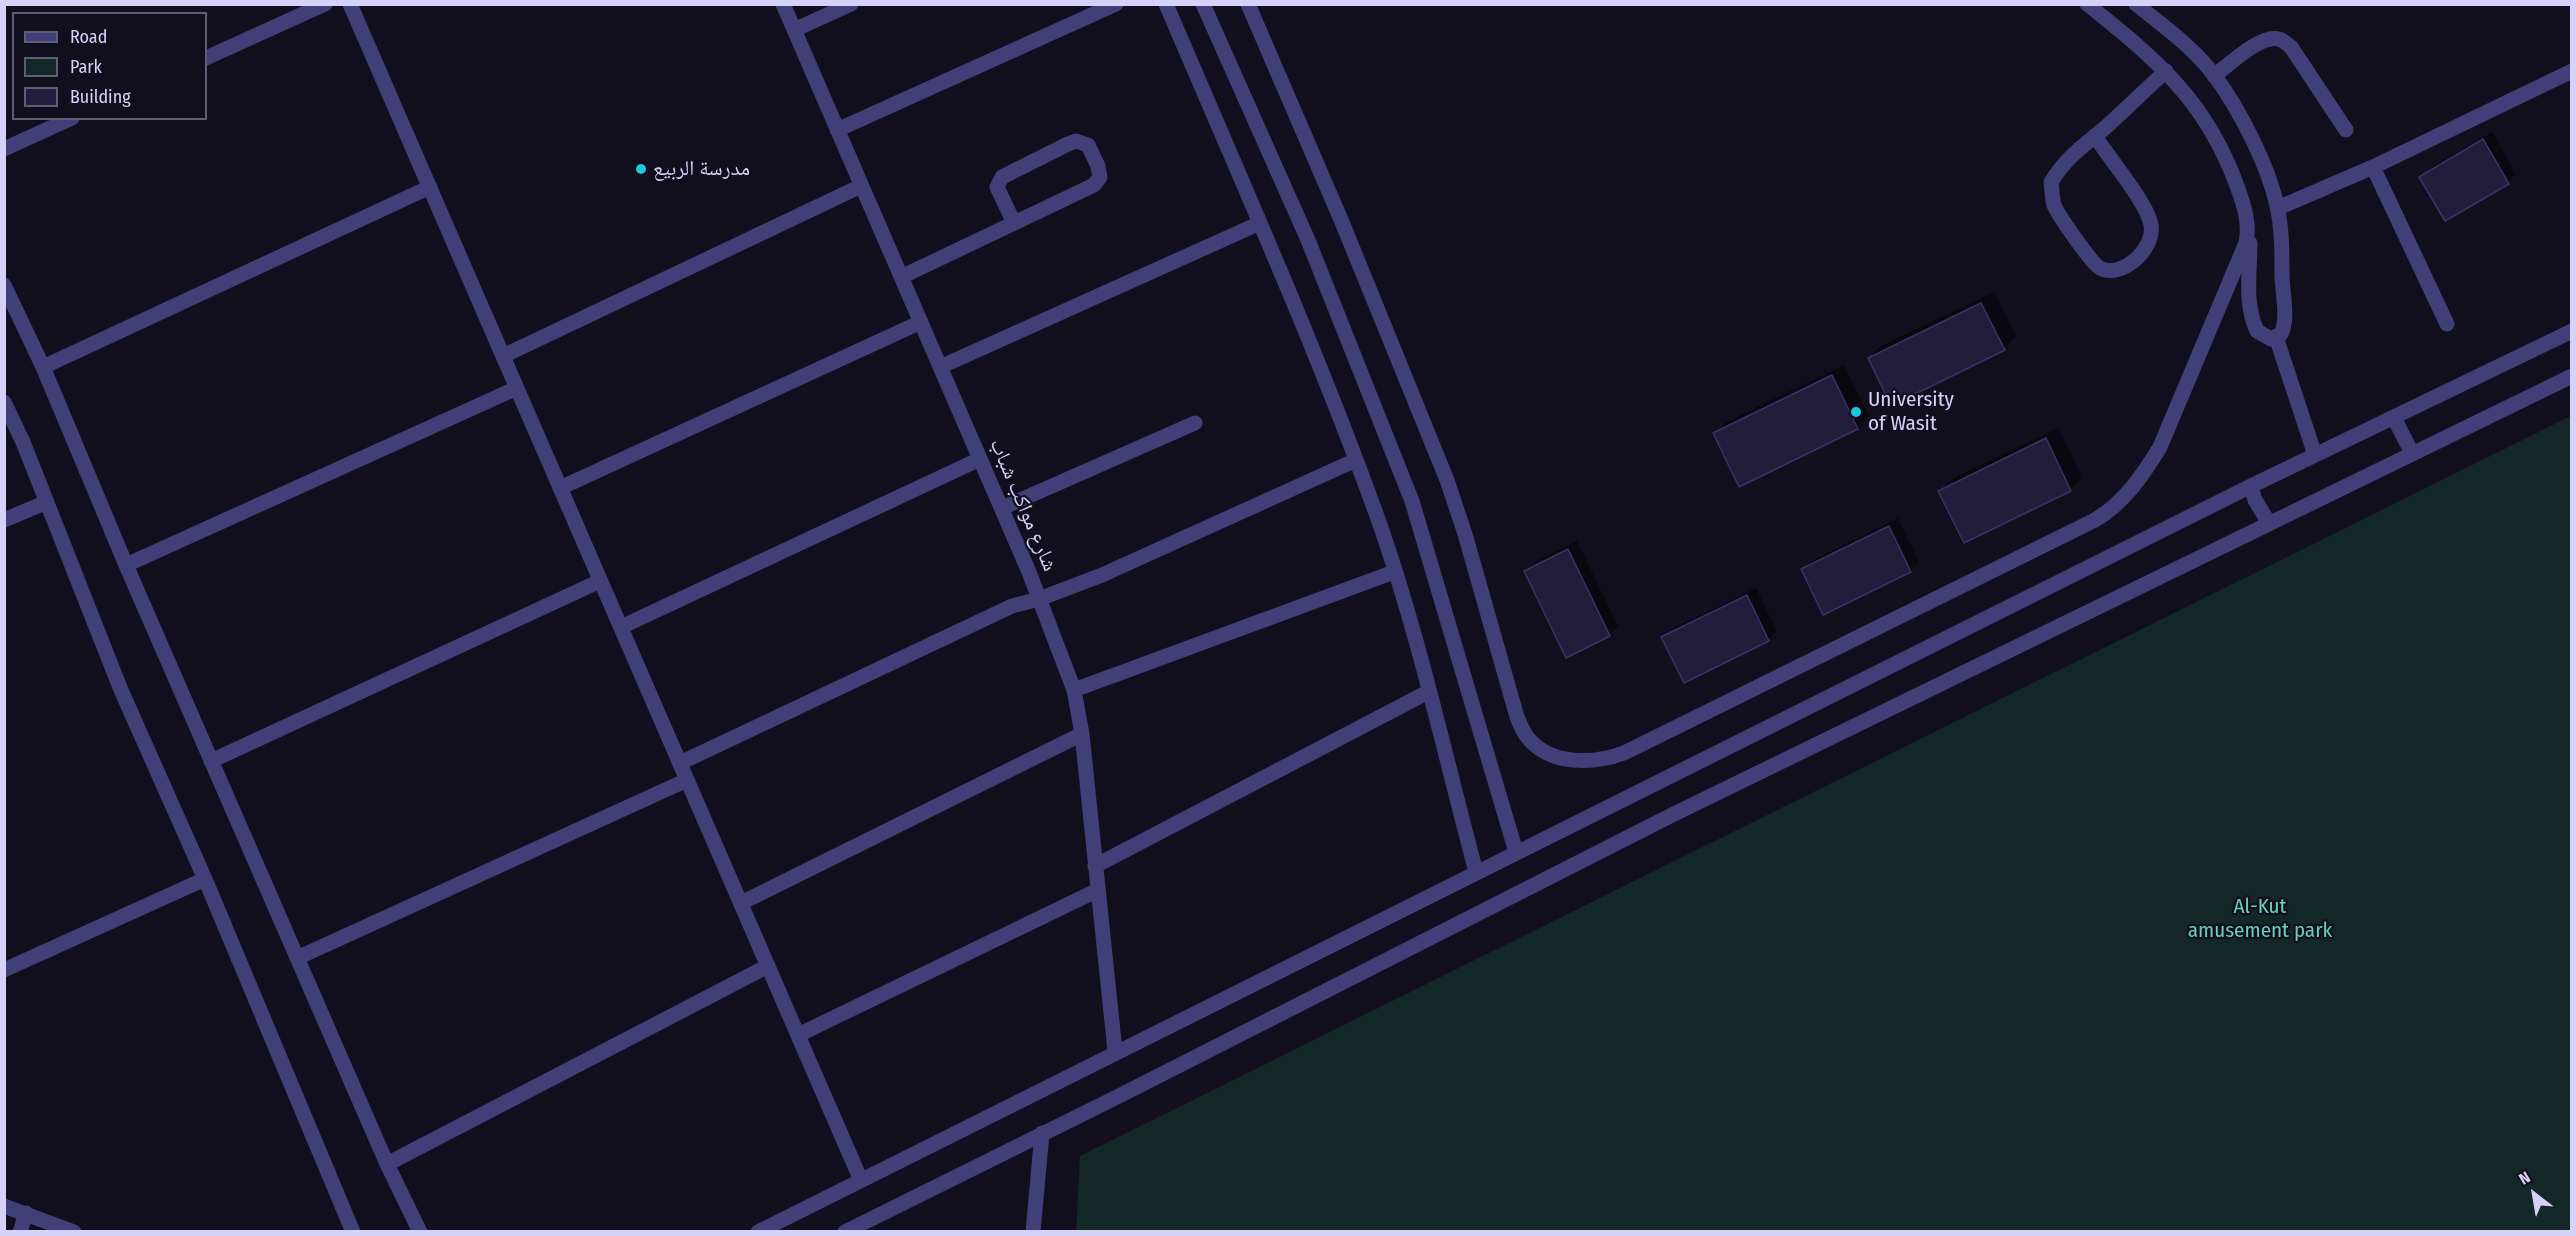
<!DOCTYPE html>
<meta charset="utf-8">
<style>
body{margin:0}
#map{position:relative;width:2576px;height:1236px;overflow:hidden;background:#110f1e;font-family:"Fira Sans Condensed",sans-serif}
canvas{display:block}
.frame{position:absolute;inset:0;border:6px solid #d6d1f9;pointer-events:none}
.legend{position:absolute;left:12px;top:12px;width:195px;height:108px;box-sizing:border-box;background:#110f1e;border:2px solid #605d76;margin:0;padding:8px 10px;list-style:none;font-size:18px;color:#d6d1f9}
.legend li{display:flex;align-items:center;gap:12px;height:30px}
.legend b{width:30px;border:2px solid #605d76}
.north{position:absolute;left:2504px;top:1164px;width:60px;height:60px;-webkit-text-stroke:4px #110f1e;paint-order:stroke;rotate:329deg;font-size:16px;font-weight:700;line-height:24px;text-align:center;color:#d6d1f9}
.north::after{content:'';display:block;margin:auto;width:21px;height:27px;background:#d6d1f9;clip-path:polygon(50% 0,100% 100%,50% 72%,0 100%)}
</style>
<div id="map">
<canvas width="2576" height="1236"></canvas>
<div class="frame"></div>
<ul class="legend">
<li><b style="height:8px;background:#413f77"></b>Road</li>
<li><b style="height:16px;background:#132726"></b>Park</li>
<li><b style="height:16px;background:#231d3c"></b>Building</li>
</ul>
<div class="north">N</div>
</div>
<script>
const g = document.querySelector('canvas').getContext('2d');
g.lineJoin = 'round';
function fillPath(path, color) { g.fillStyle = color; g.fill(path, 'evenodd'); }
function stroke(path, color, width, dash) { g.strokeStyle = color; g.lineWidth = width; g.lineCap = dash ? 'butt' : 'round'; g.setLineDash(dash || []); g.stroke(path); }
function drawText(font, color, halo, rows, align = 'center') {
  g.font = font + ' "Fira Sans Condensed","Noto Naskh Arabic",sans-serif'; g.lineWidth = 4.5; g.setLineDash([]); g.textBaseline = 'middle'; g.strokeStyle = halo; g.fillStyle = color; for (const [text, x, y, turn = 0] of rows) {
    g.save(); g.translate(x, y); g.rotate((+turn || 0) * Math.PI / 180); g.textAlign = isNaN(turn) ? turn : align; if (halo) g.strokeText(text, 0, 0); g.fillText(text, 0, 0); g.restore();
  }
}
fillPath(new Path2D(`
 M2571 416V1231H1076L1080 1156Z`), '#132726');
fillPath(new Path2D(`
 M2492 132 2516 174 2508 182 2421 177 2430 168Z
 M1994 292 2016 337 2004 349 1869 358 1881 346Z
 M1844 365 1869 416 1857 428 1714 434 1726 422Z
 M2058 428 2082 478 2070 490 1940 491 1952 479Z
 M1898 518 1919 562 1911 571 1824 613 1803 569 1811 561Z
 M1577 541 1618 626 1609 635 1525 571 1534 562Z
 M1756 588 1777 631 1768 640 1663 637 1672 629Z`), '#0007');
const building = new Path2D(`
 M2483 139 2509 184 2445 221 2419 177Z
 M1981 303 2005 350 1891 406 1868 358Z
 M1832 375 1858 429 1739 487 1713 433Z
 M2046 438 2071 491 1964 543 1938 491Z
 M1889 526 1911 572 1823 615 1801 569Z
 M1568 549 1610 636 1566 658 1524 571Z
 M1747 595 1769 641 1684 683 1661 637Z`);
fillPath(building, '#231d3c');
stroke(building, '#3c3266', 1.5);
stroke(new Path2D(`
 M350 4 860 1178
 M783 4 1029 572 1074 690 1082 734 1115 1051
 M1166 4C1239 175 1315 344 1378 519 1418 632 1445 756 1476 872
 M1203 4 1308 240 1412 501 1516 852
 M1248 4 1342 222 1447 480 1465 534 1517 717C1520 724 1523 732 1528 738 1551 766 1594 764 1624 753L2095 520C2124 503 2143 475 2160 447L2246 243C2250 223 2244 205 2237 186 2206 100 2156 59 2087 4
 M2136 4C2163 26 2193 47 2214 75 2239 108 2268 165 2277 206 2282 228 2282 252 2282 275 2282 292 2289 318 2281 334L2271 339 2257 331C2244 303 2250 273 2250 243
 M794 30 851 4
 M206 58 325 4
 M2214 76C2229 65 2260 34 2279 39 2283 40 2288 45 2291 47L2346 130
 M837 130 1116 4
 M2095 136C2109 158 2143 198 2150 221 2159 247 2121 280 2100 268 2092 264 2058 215 2054 205 2052 198 2052 189 2051 182 2068 155 2084 146 2107 126 2127 108 2146 89 2166 71
 M4 149 72 118
 M2373 167 2447 324
 M2278 208 2373 167 2572 71
 M901 277 1094 185 1100 177 1098 166 1088 145 1076 141 1068 144 1002 177 997 187 1014 223
 M4 285 43 367 126 565 387 1164 420 1232
 M2276 337 2315 455
 M503 356 861 186
 M43 367 430 187
 M940 367 1260 223
 M4 402 23 442 121 690 205 879 353 1232
 M2394 418 2412 453
 M2251 486 2255 500 2269 523
 M560 488 921 322
 M1002 508 1195 423
 M4 520 47 502
 M126 565 517 388
 M621 627 980 459
 M1074 690 1394 572
 M211 761 600 581
 M680 763 1012 606 1039 599 1102 575 1356 460
 M1095 866 1428 692
 M741 903 1082 734
 M297 958 687 780
 M4 970 205 879
 M798 1035 1098 890
 M387 1164 768 966
 M4 1206 74 1232
 M20 1232 26 1213
 M758 1232 2251 486 2572 331
 M845 1232 1117 1097 1672 815 2572 376
 M1033 1232 1042 1133`), '#413f77', 15);
for (const [x, y, r, color] of [
 [641,169,6,"#1bc8dc"],
 [1856,412,6,"#1bc8dc"]
]) { const dot = new Path2D(); dot.arc(x, y, r, 0, 2 * Math.PI); g.fillStyle = color; g.fill(dot); stroke(dot, '#110f1e', 2); }
drawText('21px', '#d6d1f9', '#110f1e', [
 ["مدرسة الربيع",653,169],
 ["University",1868,400],
 ["of Wasit",1868,424]
], 'left');
drawText('21px', '#d6d1f9', '#110f1e', [
 ["شارع مواكب شباب",1023,505,67]
]);
drawText('21px', '#67d0b6', '#110f1e', [
 ["Al-Kut",2260,907],
 ["amusement park",2260,931]
]);
</script>
